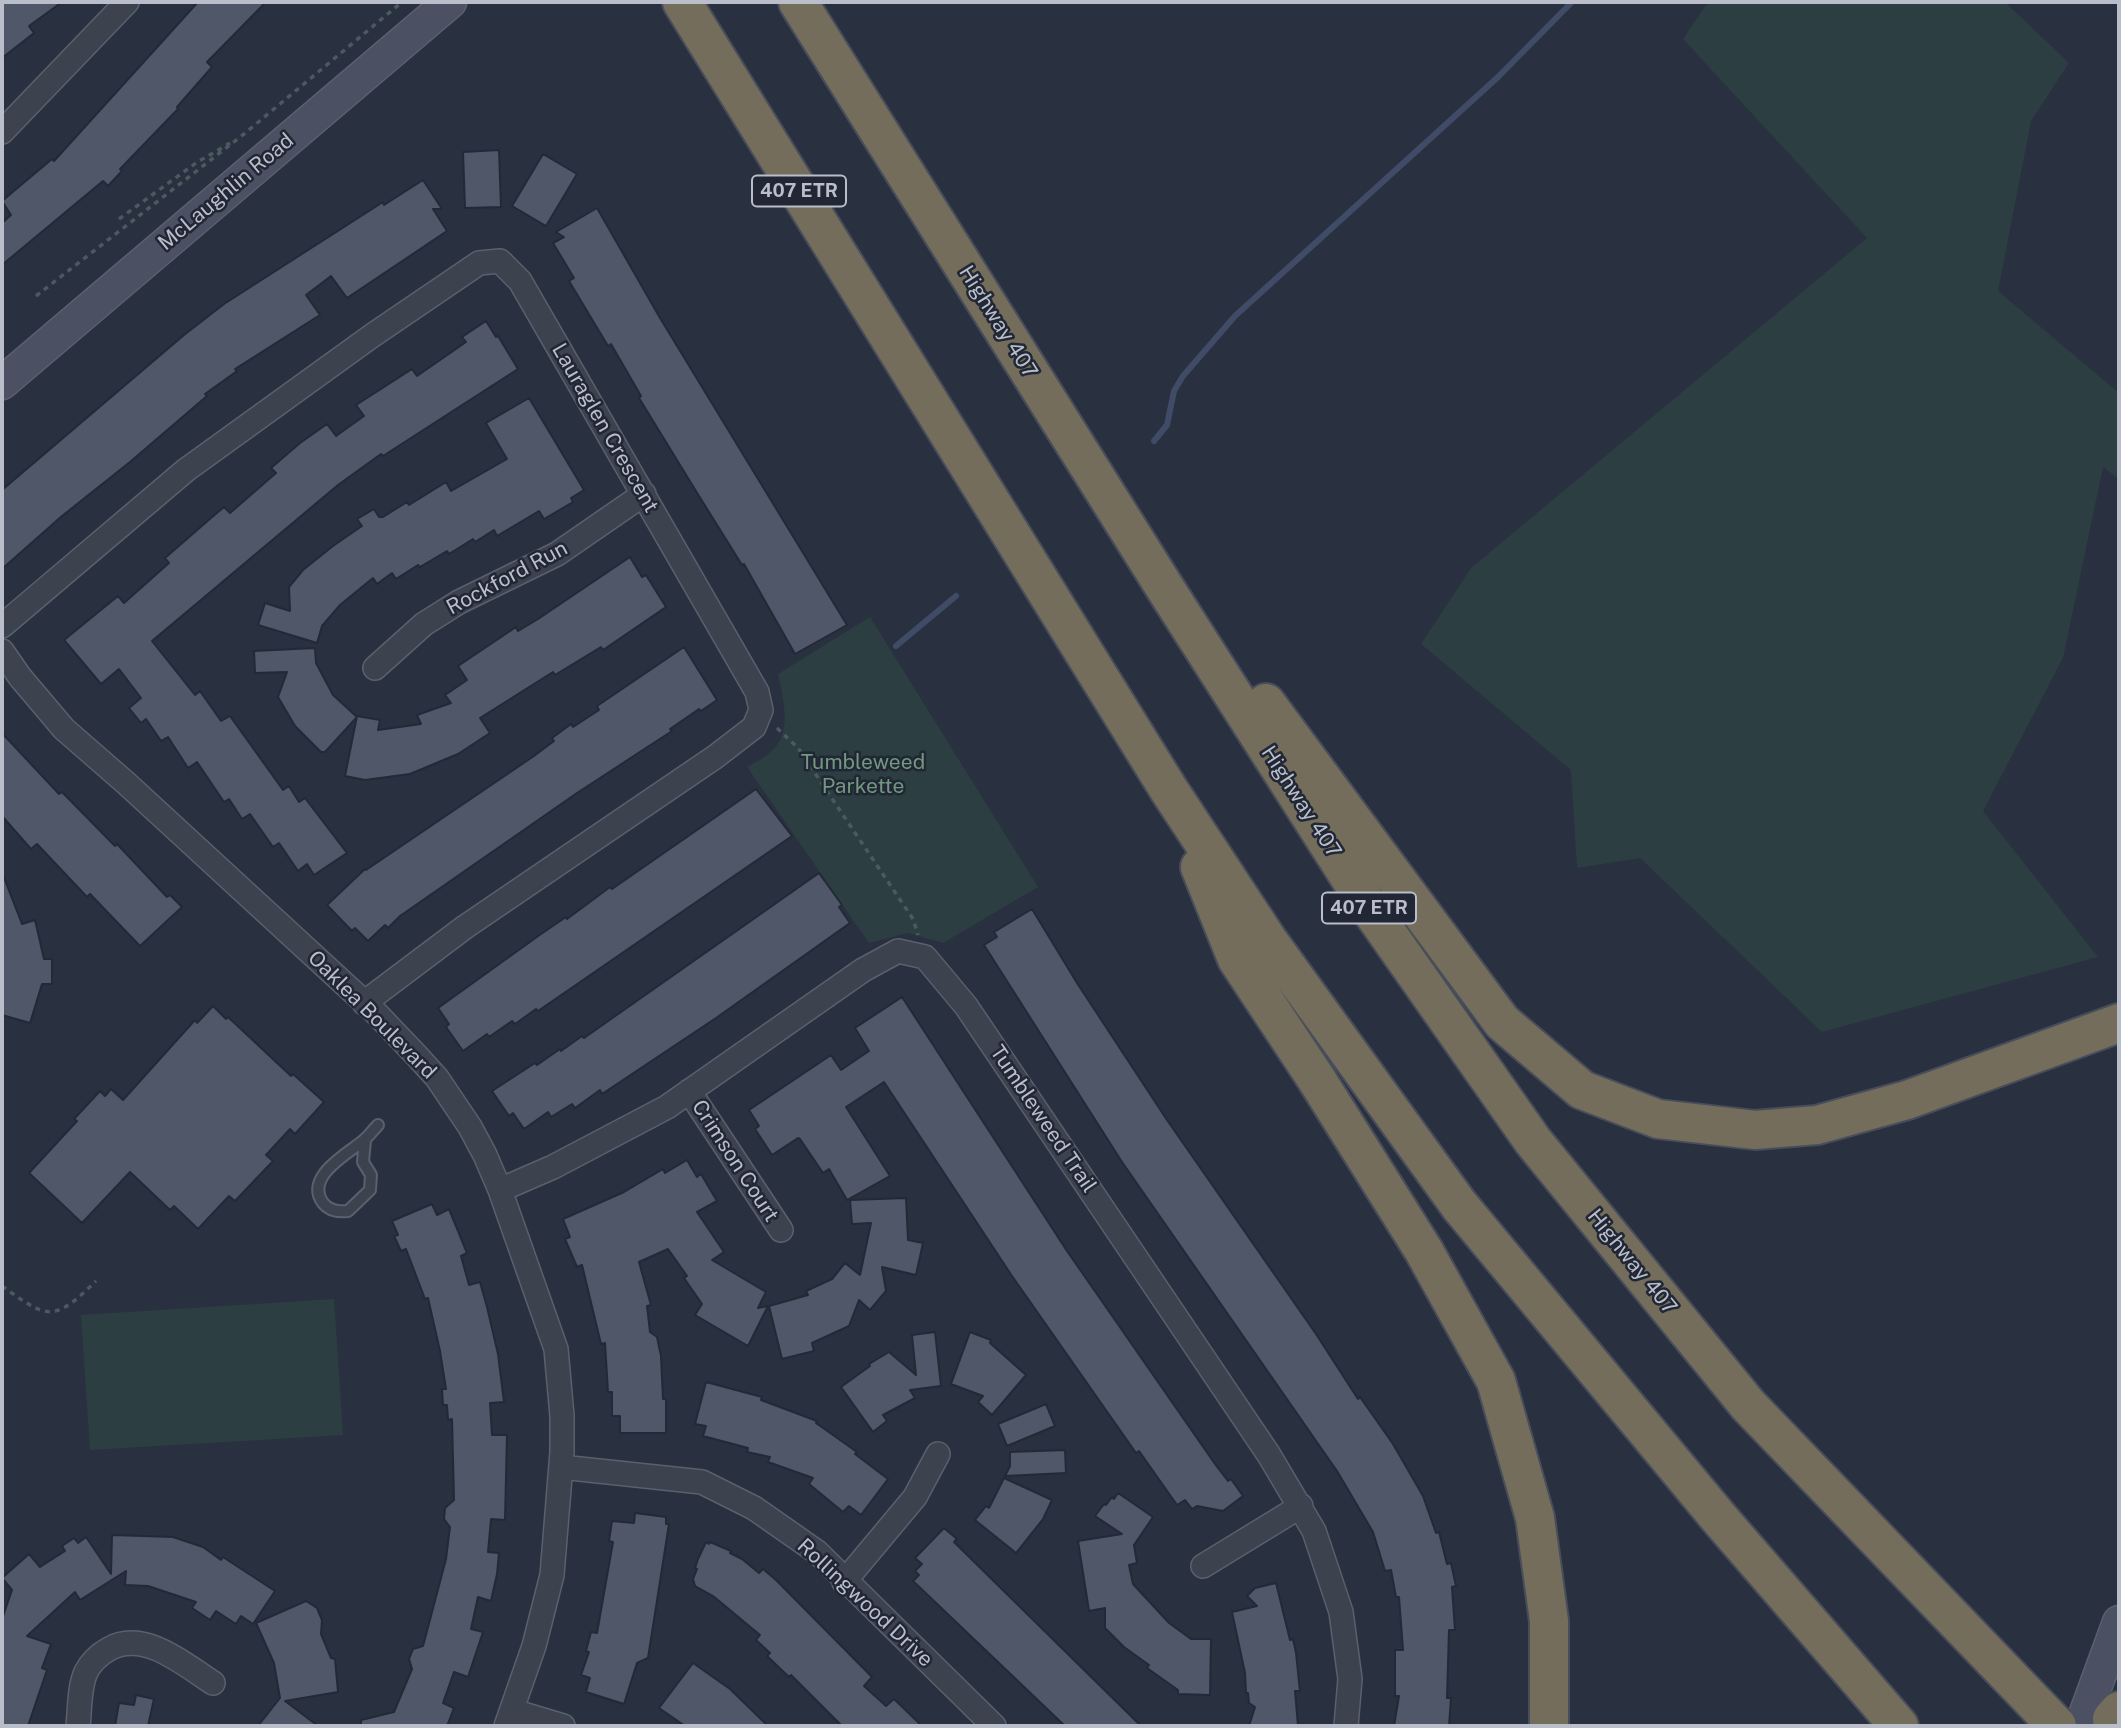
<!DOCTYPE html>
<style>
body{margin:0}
#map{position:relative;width:2121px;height:1728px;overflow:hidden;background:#29303f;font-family:"Public Sans",sans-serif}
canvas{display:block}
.frame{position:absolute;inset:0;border:4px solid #b9beca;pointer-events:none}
</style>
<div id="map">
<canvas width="2121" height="1728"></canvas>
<div class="frame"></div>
</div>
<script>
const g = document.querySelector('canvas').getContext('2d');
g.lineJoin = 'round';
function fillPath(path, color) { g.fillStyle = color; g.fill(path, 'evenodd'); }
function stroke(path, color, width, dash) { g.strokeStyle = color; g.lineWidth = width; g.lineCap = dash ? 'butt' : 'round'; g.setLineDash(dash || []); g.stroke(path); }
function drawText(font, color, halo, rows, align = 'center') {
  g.font = font + ' "Public Sans",sans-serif'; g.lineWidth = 5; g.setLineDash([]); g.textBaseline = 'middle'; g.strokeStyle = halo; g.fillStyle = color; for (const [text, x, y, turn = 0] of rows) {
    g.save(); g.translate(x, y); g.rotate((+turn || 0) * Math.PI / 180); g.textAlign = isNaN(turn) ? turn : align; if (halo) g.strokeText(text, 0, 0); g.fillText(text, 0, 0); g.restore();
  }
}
fillPath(new Path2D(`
 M1708 2H2005L2069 63 2031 121 1998 291 2119 393V479L2103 467 2063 658 1983 811 2098 957 1822 1032 1640 858 1577 868 1571 770 1421 644 1471 568 1867 238 1683 39Z
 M870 617 1038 887 943 943 908 933 869 943 747 767C755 762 764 758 771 752 793 733 783 698 778 674Z
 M334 1299 343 1435 90 1450 81 1315Z`), '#2c3e41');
stroke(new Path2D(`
 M1154 441 1167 425 1174 391 1183 376 1235 316 1498 77 1572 2
 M896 646 956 596`), '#404c67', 6);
const building = new Path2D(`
 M2 2H62L29 26 34 33 2 58Z
 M198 2H266L207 62 212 67 177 107 178 109 120 169 122 171 108 186 103 181 2 265V223L11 215 2 201 52 159 54 161Z
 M499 150 501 207 465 208 463 152Z
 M543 154 577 174 546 226 512 206Z
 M423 180 442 209H433L447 231 347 298 331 276 306 295 320 315 235 369 237 371 205 394 207 396 130 462 62 516 2 569V490L184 335 224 304 383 202 384 205Z
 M597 208 660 318 847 625 795 654 744 564 742 565 699 496 639 398 641 396 611 344 608 346 569 281 574 278 553 243 564 237 556 232Z
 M486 321 496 337 498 336 518 369 383 456 381 454 338 485 152 641 195 695 200 691 221 721 230 716 283 790 289 786 299 802 305 798 347 853 314 875 307 864 298 871 279 843 273 847 250 814 242 819 229 799 224 802 197 762 188 768 168 737 161 741 146 719 141 723 129 708 141 698 119 669 101 684 64 640 118 596 124 603 169 563 165 558 211 518 224 507 230 513 276 473 271 468 300 443 327 424 336 436 364 416 356 405 412 369 417 376 466 342 462 337Z
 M529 398 584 490 571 498 573 502 544 519 539 511 497 536 494 530 475 542 473 539 449 554 447 551 420 567 418 565 396 579 392 573 377 584 373 578 340 605 322 626 317 643 258 625 265 603 290 611 289 587 303 570 333 546 362 526 357 519 374 509 379 517H383L407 502 409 505 446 482 451 491 507 459 486 423Z
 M630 557 642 577 646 575 666 607 603 650 601 647 555 675 553 672 480 718 490 733 458 754 410 774 365 780 345 776 357 716 380 720 378 730 421 724 417 715 451 703 445 695 467 680 458 666 516 627 518 631 538 619Z
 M684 647 717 700 701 711 699 709 670 729 672 731 577 793 400 916 388 928 385 925 368 941 355 928 352 931 327 905 365 869 366 870 534 756 554 741 552 738 571 724 573 727 599 710 597 706Z
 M315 648 316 663 333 695 357 717 325 752H321L295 726 278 697 287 672 255 673 254 651Z
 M2 733 59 794 62 792 115 846 117 844 167 897 170 895 182 907 140 946 90 894 87 897 37 844 31 849 2 816Z
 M756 789 792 836 538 1011 536 1009 515 1024 512 1021 489 1037 487 1034 463 1051 446 1027 449 1024 438 1008 541 934 566 917 567 919 610 887 612 889Z
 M819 873 842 905 839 907 850 923 716 1018 602 1094 600 1090 575 1108 572 1104 551 1117 548 1112 524 1129 513 1113 509 1116 492 1091 535 1063 537 1065 560 1049 561 1051 582 1036 584 1038Z
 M3 875 22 924 35 920 44 959H52V984H42L30 1023 2 1015Z
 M1032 909 1077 983 1167 1120 1316 1334 1358 1399 1360 1397 1393 1444 1423 1496 1436 1533 1439 1532 1447 1564 1451 1563 1456 1586 1452 1587 1455 1630H1449L1447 1698H1451L1449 1726H1394L1399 1696H1395V1650H1403L1399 1597H1396L1391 1570 1385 1571 1373 1532 1337 1471 1122 1162 984 945 997 937 994 932Z
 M902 997 1067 1251 1215 1464 1228 1481 1231 1479 1243 1496 1223 1511 1197 1506 1192 1509 1185 1500 1177 1505 1139 1451 1136 1453 1012 1276 884 1082 846 1107 890 1176 847 1200 829 1169 823 1173 800 1139 798 1138 772 1155 755 1129 759 1126 749 1110 831 1055 841 1070 869 1051 855 1028Z
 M213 1006 226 1019 228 1017 291 1076 293 1074 324 1102 295 1134 290 1129 266 1155 273 1161 235 1201 229 1196 198 1229 174 1206 170 1210 130 1172 82 1223 29 1173 77 1121 74 1119 100 1091 105 1096 111 1089 123 1100 195 1020 197 1023Z
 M687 1160 697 1177 701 1174 717 1201 697 1212 724 1252 712 1260 766 1292 758 1308 768 1306 748 1346 695 1315 702 1304 684 1278 687 1276 668 1249 639 1262 651 1305 647 1306 650 1332 657 1337 661 1356 663 1399H666V1433H620V1416H612V1392H608L605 1343 601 1344 582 1265 577 1267 565 1239 570 1237 563 1219 624 1192 663 1169 665 1173Z
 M906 1198 908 1240 923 1243 916 1275 882 1267 886 1291 870 1310 859 1300 849 1326 812 1343 814 1351 782 1359 769 1306 808 1295 806 1291 832 1279 845 1263 860 1275 871 1223 852 1224 850 1200Z
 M432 1204 437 1215 449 1209 467 1253 461 1256 469 1285 480 1282 487 1307 498 1354 504 1402 490 1403 492 1435H507L505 1520 491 1519 488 1552 499 1553 497 1574 491 1601 478 1597 471 1629 483 1632 468 1677 454 1672 443 1703 454 1708 447 1726H361V1720L394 1712 412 1669 409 1659 413 1649 423 1646 446 1559 450 1527 444 1519 445 1508 454 1500 452 1419 448 1420 447 1405H443L442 1389H446L440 1351 428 1298 425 1299 406 1249 401 1251 394 1236 398 1235 392 1221Z
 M935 1332 941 1386 910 1390 915 1398 883 1415 887 1421 873 1432 841 1387 870 1366 869 1364 889 1352 916 1375 912 1335Z
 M970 1332 991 1340 990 1343 1026 1375 992 1415 978 1402 983 1396 951 1384Z
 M706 1382 762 1397 761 1400 817 1421 816 1423 857 1452 855 1454 888 1479 861 1515 849 1506 843 1512 809 1484 813 1478 768 1462 770 1457 747 1452 748 1448 703 1436 706 1426 695 1424Z
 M1046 1404 1055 1426 1007 1446 998 1424Z
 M1065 1450 1066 1473 1005 1476 1010 1466V1452Z
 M1004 1478 1052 1500 1043 1519 1016 1553 975 1520 986 1506 989 1508Z
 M1118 1493 1153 1517 1134 1545 1137 1563 1129 1565 1133 1584 1169 1623 1191 1639H1211L1210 1695 1178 1694V1690L1147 1668 1149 1665 1124 1647 1105 1628V1608L1089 1611 1078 1541 1122 1534 1095 1516 1104 1504 1106 1505 1112 1497 1114 1499Z
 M635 1513 666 1517V1524H669L648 1658 637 1663 624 1704 586 1692 590 1678 581 1675 589 1652 586 1651 591 1632 597 1633 613 1542 609 1541 612 1521 634 1523Z
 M944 1528 957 1539 954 1542 1141 1726H1065L913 1581 919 1575 915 1571 922 1564 915 1558Z
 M112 1535 173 1537 203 1547 221 1560 223 1557 275 1591 253 1624 241 1616 236 1624 216 1611 210 1620 192 1608 196 1602 148 1586 125 1585 126 1571 80 1600 75 1592 27 1636 51 1644 42 1668 47 1670 28 1726H2V1619L12 1590 2 1578 29 1554 40 1567 65 1551 62 1546 74 1538 78 1543 86 1537 111 1574Z
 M706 1542 709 1544 710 1542 731 1551 730 1553 742 1559 759 1573 763 1569 776 1580 872 1677 864 1686 886 1706 894 1699 922 1726H842L791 1675 789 1677 767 1656 770 1653 756 1640 760 1635 713 1596 695 1586 693 1579 697 1569 695 1568 698 1559Z
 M1276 1583 1290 1640 1293 1639 1296 1653 1300 1691H1295L1298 1726H1249L1255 1707 1249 1703 1248 1693H1246L1245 1673 1232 1612 1257 1606 1247 1596 1255 1588Z
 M306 1601 317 1608 322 1620 321 1634 331 1658 335 1659 338 1692 285 1701 318 1726H258L280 1698 274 1663 256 1623Z
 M693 1663 730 1689 768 1726H685L659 1708Z
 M136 1695 154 1699 148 1726H115L119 1703 134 1705Z`);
fillPath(building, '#4f5768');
stroke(building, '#232937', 2);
const lane = new Path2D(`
 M365 1140 363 1162 371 1175 370 1190 348 1211C338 1212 329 1211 323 1203 304 1177 347 1154 363 1141 369 1136 373 1130 378 1125`);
const street = new Path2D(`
 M2 132 127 2
 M2 626 186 470 373 335 479 263 500 261 520 281 757 692 761 710 754 727 715 757 465 927 364 1003
 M2 651 20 677 64 729 126 783 376 1013 417 1056 437 1078 470 1127 485 1155 500 1190 556 1349 562 1416V1452L552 1575 534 1646 506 1726
 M375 668 424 624 459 602 557 554 644 494
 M689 1091 781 1230
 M500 1190 553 1167 667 1107 863 970 898 951 925 957 966 1006 1269 1455 1314 1531 1341 1612 1350 1679 1346 1726
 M561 1467 702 1482 754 1508 817 1552 994 1726
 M1203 1566 1301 1506
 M844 1582 915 1497 938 1454
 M513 1711 563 1726
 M78 1726C80 1709 79 1687 86 1672 91 1662 100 1654 109 1649 144 1629 185 1665 213 1683`);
const secondary = new Path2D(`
 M2 383 450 2
 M2081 1726 2119 1622`);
const highway = new Path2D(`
 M682 2 1169 790 1267 939 1459 1205 1719 1518 1899 1726
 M798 2 1165 588 1366 903 1533 1141 1748 1405 2057 1726
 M1266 703 1502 1022 1582 1090 1658 1119 1755 1130 1817 1125 1907 1100 2119 1023
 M1200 867 1237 959 1317 1080 1424 1251 1496 1381 1535 1518 1549 1621V1726
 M2112 1719 2119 1711`);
stroke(lane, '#5a606d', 14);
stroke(street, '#5a606d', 26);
stroke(secondary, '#5a606d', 35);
stroke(highway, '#474d5a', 42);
stroke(new Path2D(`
 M119 219 196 163 230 143
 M36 296 244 134 402 2
 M777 728 798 748 913 919 918 935
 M2 1286C48 1319 53 1323 96 1281`), '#4b5a5f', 3.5, [5, 5]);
stroke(lane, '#3d424f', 10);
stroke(street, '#3d424f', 23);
stroke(secondary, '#4b5162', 32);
stroke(highway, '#756d5b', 38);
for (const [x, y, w] of [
 [799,191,94],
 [1369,908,94]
]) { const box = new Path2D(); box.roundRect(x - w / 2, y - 15.5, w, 31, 5); g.fillStyle = '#212735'; g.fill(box); stroke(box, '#b9beca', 2); }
drawText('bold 19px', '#b9beca', null, [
 ["407 ETR",799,191],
 ["407 ETR",1369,908]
]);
drawText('21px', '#b9beca', '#212735', [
 ["McLaughlin Road",226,192,-40],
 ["Highway 407",998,322,58],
 ["Lauraglen Crescent",605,428,60],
 ["Rockford Run",507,578,-28],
 ["Highway 407",1301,802,57],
 ["Oaklea Boulevard",372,1015,45],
 ["Tumbleweed Trail",1043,1119,56],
 ["Crimson Court",735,1161,57],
 ["Highway 407",1632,1262,51],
 ["Rollingwood Drive",865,1603,43]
]);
drawText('21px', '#73987f', '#212735', [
 ["Tumbleweed",863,763],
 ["Parkette",863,787]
]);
</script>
